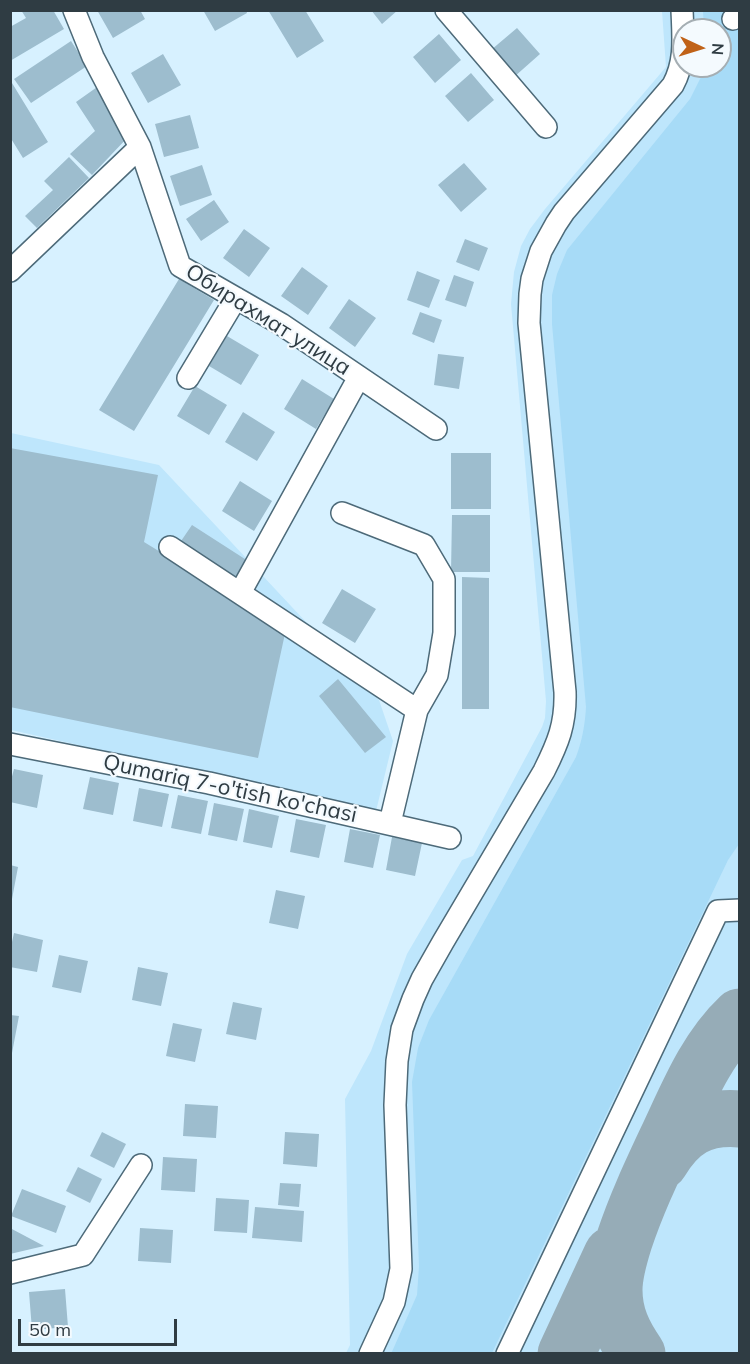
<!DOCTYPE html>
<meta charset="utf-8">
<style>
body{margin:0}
#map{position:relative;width:750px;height:1364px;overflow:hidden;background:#d7f1ff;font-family:Mulish,sans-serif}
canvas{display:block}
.frame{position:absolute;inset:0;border:12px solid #2f3c43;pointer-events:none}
.north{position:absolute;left:672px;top:18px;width:60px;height:60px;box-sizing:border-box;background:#f4fafe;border:2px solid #a5aeb3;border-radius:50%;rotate:94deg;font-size:16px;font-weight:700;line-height:24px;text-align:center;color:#2f3c43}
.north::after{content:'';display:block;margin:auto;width:21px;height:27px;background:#c06218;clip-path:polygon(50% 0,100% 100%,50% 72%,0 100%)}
.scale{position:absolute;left:18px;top:1319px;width:159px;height:27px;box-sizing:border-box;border:3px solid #2f3c43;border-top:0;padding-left:8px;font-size:18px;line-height:21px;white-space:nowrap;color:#2f3c43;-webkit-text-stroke:4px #f4fafe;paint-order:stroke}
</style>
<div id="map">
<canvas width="750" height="1364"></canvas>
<div class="frame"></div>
<div class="north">N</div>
<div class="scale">50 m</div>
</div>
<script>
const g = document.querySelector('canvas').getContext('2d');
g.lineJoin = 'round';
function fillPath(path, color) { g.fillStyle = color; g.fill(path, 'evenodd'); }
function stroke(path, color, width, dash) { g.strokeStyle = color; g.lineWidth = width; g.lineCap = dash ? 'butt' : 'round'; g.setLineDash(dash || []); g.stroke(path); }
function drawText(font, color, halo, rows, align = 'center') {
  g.font = font + ' Mulish,sans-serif'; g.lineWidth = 4.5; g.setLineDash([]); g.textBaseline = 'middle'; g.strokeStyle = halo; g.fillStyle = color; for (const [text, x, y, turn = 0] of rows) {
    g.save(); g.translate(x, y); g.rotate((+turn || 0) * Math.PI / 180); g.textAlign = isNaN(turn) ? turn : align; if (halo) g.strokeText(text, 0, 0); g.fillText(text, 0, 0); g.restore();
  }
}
fillPath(new Path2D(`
 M662 11H739V1353H346L350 1345 345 1099 371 1051 407 954 462 860 473 856 542 727 545 718 546 701 511 304 514 272 521 246 530 229 545 209 666 67ZM684 30H720V66H684Z
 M11 433 159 465 379 700 393 741 376 811 11 730Z`), '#bee6fc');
fillPath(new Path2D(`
 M703 11H739V844L728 860 492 1353 391 1354 417 1295 419 1266 412 1082 418 1048 429 1020 576 757C582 741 585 725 586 707L552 324V295L557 274 567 250 690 99 702 75 703 66H720V30H704Z`), '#a7dbf7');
stroke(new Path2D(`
 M660 1162C679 1130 701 1116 740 1119
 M566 1354 612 1255
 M637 1354C623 1334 614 1315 614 1290 614 1273 619 1257 624 1241 636 1205 651 1173 667 1139 687 1097 705 1050 740 1017`), '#96acb7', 57);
fillPath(new Path2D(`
 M21 10H53L64 29 10 61V27L26 18Z
 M97 10H140L145 19 113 38Z
 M203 10H246L247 13 215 31Z
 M268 10H305L324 41 297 58Z
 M371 10H398L382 24Z
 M517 28 540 54 514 77 491 50Z
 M439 34 461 60 435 83 413 57Z
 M71 41 87 66 31 103 14 79Z
 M163 54 181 85 148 103 131 73Z
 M471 73 494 100 468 122 445 96Z
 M12 83 48 142 23 158 10 137V84Z
 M100 85 129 136 92 175 70 154 95 131 76 102Z
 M190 115 199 148 164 157 155 124Z
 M69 157 89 178 37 228 25 216 53 190 44 181Z
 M464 163 487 189 461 212 438 185Z
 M202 165 212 195 180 206 170 176Z
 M214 200 229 222 201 241 186 219Z
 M244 229 270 248 249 277 223 258Z
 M465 239 488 248 479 271 456 262Z
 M302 267 328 286 308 315 281 296Z
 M417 271 440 280 429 308 407 300Z
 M454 275 474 282 466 307 445 300Z
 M179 279 214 300 134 431 99 410Z
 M349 299 376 318 355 347 329 328Z
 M420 312 442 320 434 343 412 334Z
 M227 336 259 355 241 385 209 366Z
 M438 354 464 357 459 389 434 385Z
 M302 379 334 399 316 429 284 409Z
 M195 386 227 405 209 435 177 416Z
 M243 412 275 432 257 461 225 442Z
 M10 448 158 475 144 542 286 629 258 758 10 707Z
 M451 453H491V509H451Z
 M240 481 272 501 254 531 222 511Z
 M452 515H490V572H451Z
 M192 525 248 561 235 581 179 544Z
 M462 577 489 578V709H462Z
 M342 589 376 609 355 643 322 623Z
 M338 679 386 737 365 753 319 696Z
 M14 769 43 775 37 808 10 802V784Z
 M90 777 119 783 113 815 83 809Z
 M139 788 169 794 162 827 133 821Z
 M178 795 208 801 201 834 171 828Z
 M214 803 244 809 237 841 208 835Z
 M249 809 279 816 272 848 243 842Z
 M296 819 326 825 319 858 290 852Z
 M350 829 380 835 373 868 344 862Z
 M392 837 422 843 415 876 386 870Z
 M10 865 18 867 12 899H10Z
 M276 890 305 896 298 929 269 923Z
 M14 933 43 940 37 972 10 967V951Z
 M59 955 88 961 81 993 52 987Z
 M138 967 168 973 161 1006 132 1000Z
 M233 1002 262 1008 256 1040 226 1034Z
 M10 1015 19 1016 12 1053 10 1052Z
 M173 1023 202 1029 195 1062 166 1056Z
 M185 1104 218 1106 216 1138 183 1136Z
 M102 1132 126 1144 114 1168 90 1156Z
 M285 1132 319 1134 317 1167 283 1164Z
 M163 1157 197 1159 195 1192 161 1190Z
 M78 1167 102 1179 90 1203 66 1191Z
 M280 1183 301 1184 299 1207 278 1205Z
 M22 1189 66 1206 56 1233 11 1216Z
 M216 1198 249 1200 247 1233 214 1231Z
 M255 1207 304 1211 302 1242 252 1238Z
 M10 1228 44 1246 10 1254Z
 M140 1228 173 1230 171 1263 138 1261Z
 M65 1289 68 1327 32 1330 29 1292Z`), '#9dbdce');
const minor = new Path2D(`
 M74 10 93 57 140 147 180 266 281 324 436 429
 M446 10 546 127
 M733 19 740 13
 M10 271 140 147
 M188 378 236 298
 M342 513 424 545 444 579V633L437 675 417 710
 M170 547 417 710 390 823
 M240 593 359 377
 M10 744 209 783 450 838
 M10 1273 83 1255 141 1165
 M370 1354 394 1302 401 1269 395 1105 397 1061 402 1029 413 999 422 979 443 942 544 771C558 743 566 724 565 692L529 323 530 294 532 279 541 251 556 224 564 212 673 85C686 61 683 37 682 10
 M507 1354 718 911 740 910`);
stroke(minor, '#4d6a79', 24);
stroke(minor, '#fff', 21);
drawText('22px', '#2f3c43', '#f4fafe', [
 ["Обирахмат улица",268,320,32],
 ["Qumariq 7-o'tish ko'chasi",230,789,12]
]);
</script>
